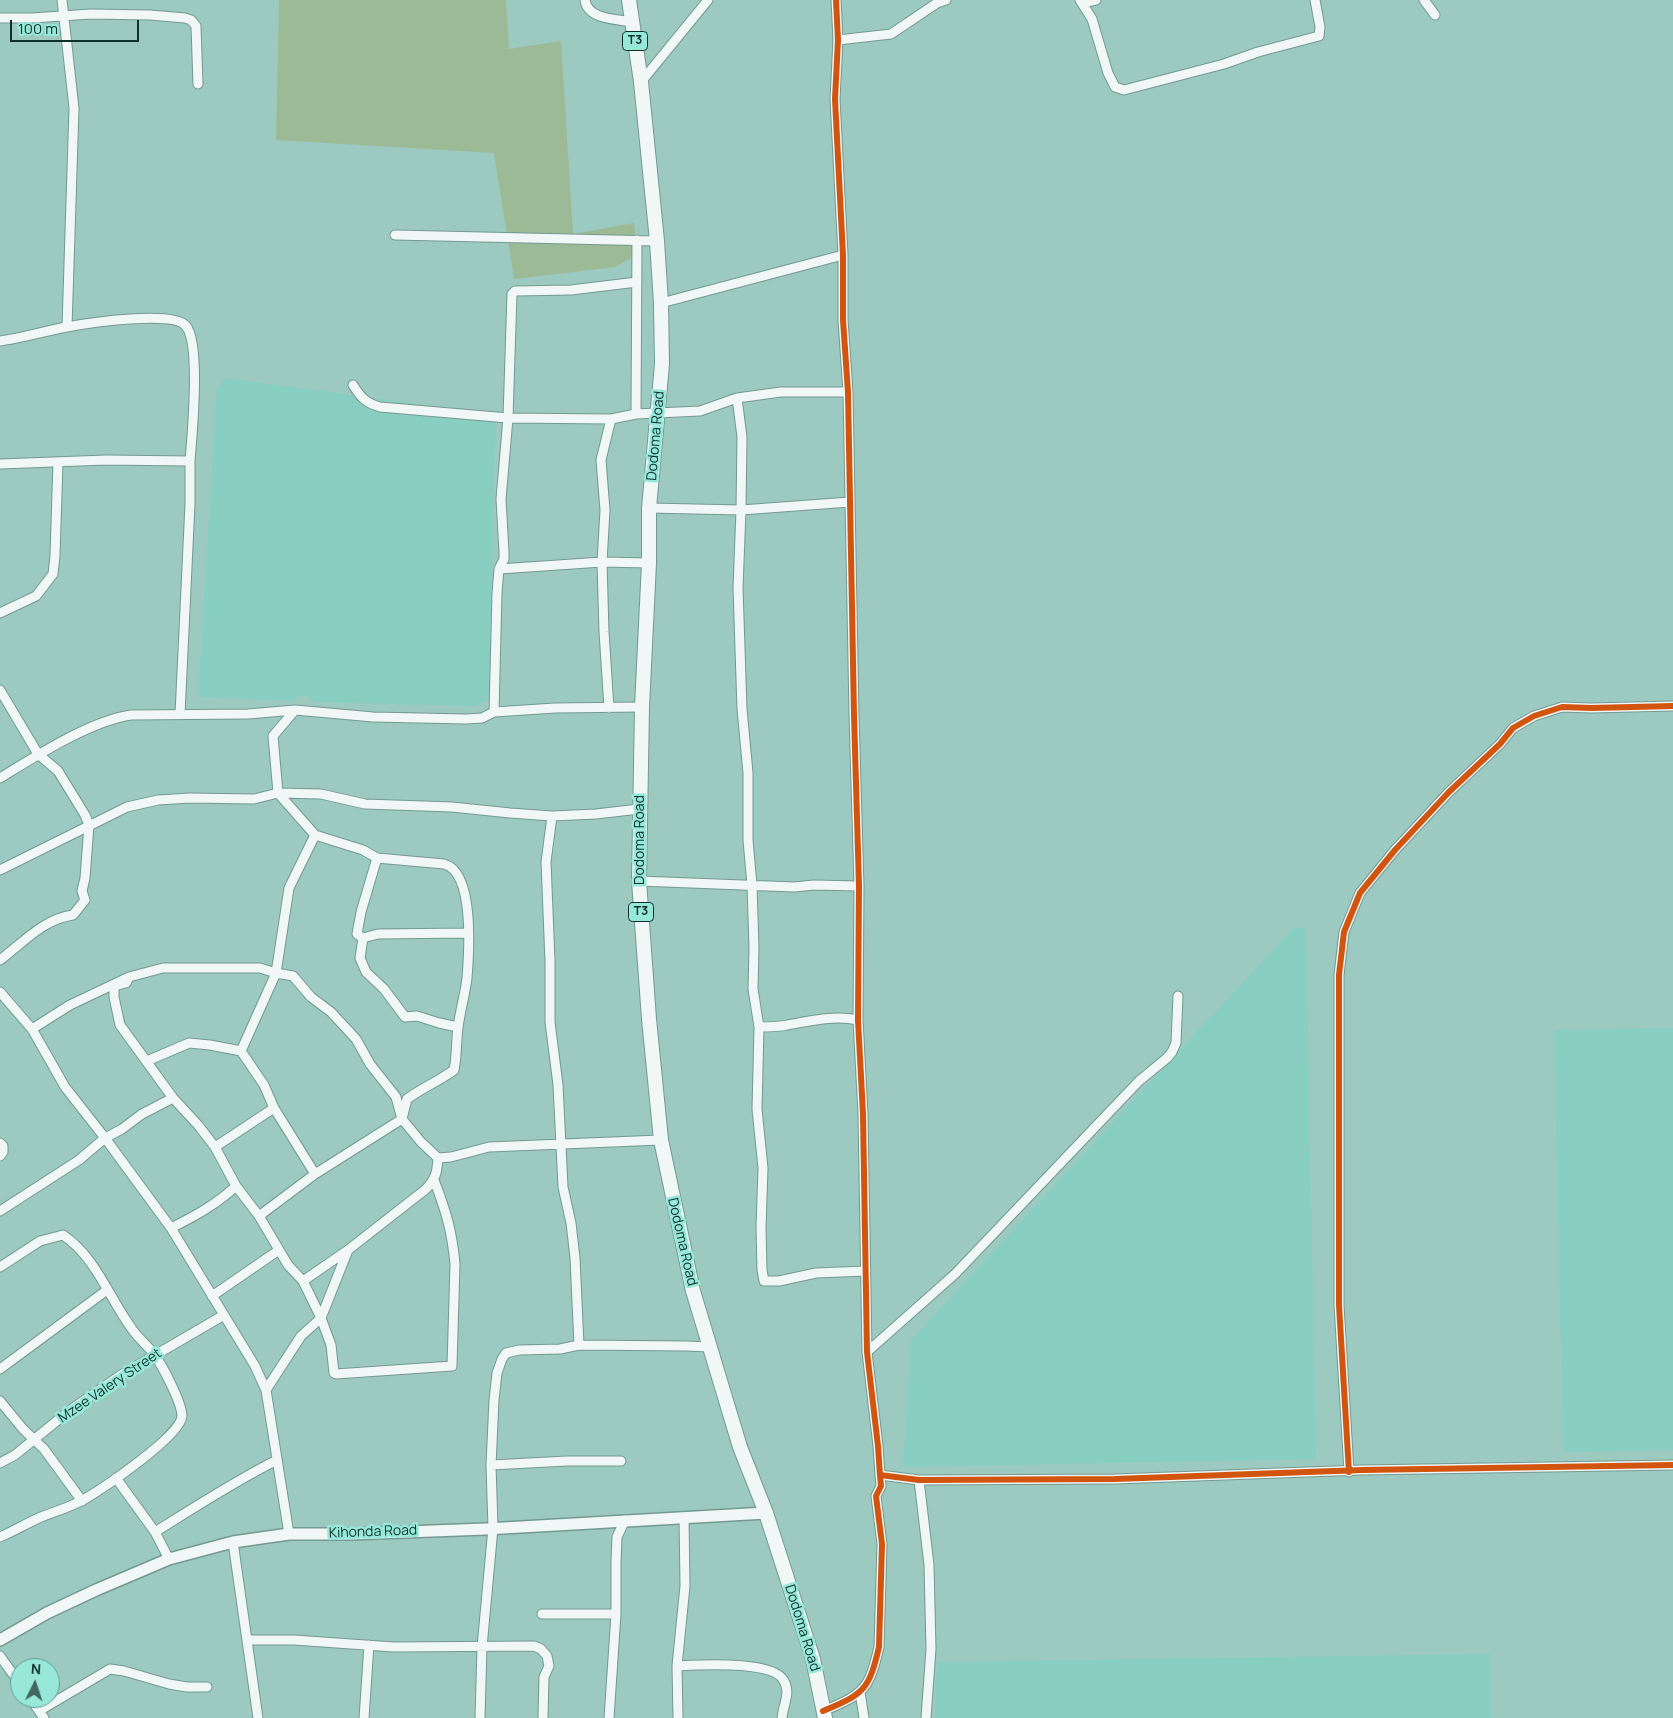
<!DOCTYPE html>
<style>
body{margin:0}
#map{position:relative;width:1673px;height:1718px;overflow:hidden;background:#9cc9c0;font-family:Manrope,sans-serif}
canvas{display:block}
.north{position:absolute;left:10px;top:1658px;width:50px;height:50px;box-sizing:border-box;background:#97e8d8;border:1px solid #609f93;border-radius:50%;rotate:4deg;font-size:14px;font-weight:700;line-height:20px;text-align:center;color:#0e312b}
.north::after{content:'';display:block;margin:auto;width:18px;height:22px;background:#40665f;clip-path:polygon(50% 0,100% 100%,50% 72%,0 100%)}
.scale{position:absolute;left:10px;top:20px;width:129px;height:22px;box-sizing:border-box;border:2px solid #0e312b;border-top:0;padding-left:6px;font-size:15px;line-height:18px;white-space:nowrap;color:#0e312b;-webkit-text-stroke:4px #97e8d8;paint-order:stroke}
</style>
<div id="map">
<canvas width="1673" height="1718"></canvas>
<div class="north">N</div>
<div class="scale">100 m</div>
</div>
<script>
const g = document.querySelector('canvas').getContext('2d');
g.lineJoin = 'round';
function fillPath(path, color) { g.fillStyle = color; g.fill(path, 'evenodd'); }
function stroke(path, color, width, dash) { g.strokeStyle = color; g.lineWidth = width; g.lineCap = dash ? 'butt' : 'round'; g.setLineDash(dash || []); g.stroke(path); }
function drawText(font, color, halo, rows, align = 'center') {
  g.font = font + ' Manrope,sans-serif'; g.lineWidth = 5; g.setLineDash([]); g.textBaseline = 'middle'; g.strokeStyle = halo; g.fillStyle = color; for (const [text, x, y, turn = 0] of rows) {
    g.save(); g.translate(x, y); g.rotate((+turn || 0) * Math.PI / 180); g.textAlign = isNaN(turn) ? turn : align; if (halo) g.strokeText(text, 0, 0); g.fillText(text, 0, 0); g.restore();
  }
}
fillPath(new Path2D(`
 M226 378 496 415 489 699 475 706 313 702 308 696H298L294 701 198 697 217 389Z
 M1294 927 1306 929 1316 1459 903 1467 911 1340Z
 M1673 1028V1450L1563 1452 1554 1030Z
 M1490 1654 1491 1718H935L937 1662Z`), '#88cfc2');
fillPath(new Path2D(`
 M279 0H506L509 49 561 41 573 234 634 223 637 255 615 267 514 279 494 153 276 140Z`), '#9dba96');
const minor = new Path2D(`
 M62 0 74 108 67 327
 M585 0C588 20 617 19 632 22
 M836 0 838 40 835 99 843 255V320L848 392 854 715 859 886 858 1020 863 1114 867 1352 878 1446 880 1475
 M1080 0 1092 19 1108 73 1115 87 1124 90 1224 64 1258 52 1319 36 1320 27 1315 0
 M1424 0 1435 15
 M1082 3 1096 0
 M0 18H32L91 14 150 15 185 18 191 20 196 26 198 84
 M838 40 891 34 937 3 946 0
 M641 82 708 0
 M395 235 657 241
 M661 303 843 255
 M0 341C23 338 44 331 67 327 88 323 174 310 186 326 201 344 192 436 190 461
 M353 385C361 398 366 403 380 407L508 418 611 419 636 414 700 411 737 398 781 392H848
 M737 398 742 437 741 510 738 588 742 709 748 773V840L752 885 754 948 753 989 759 1027 757 1109 763 1168 761 1228 762 1270 764 1281H779L816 1273 866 1271
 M636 414 637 240
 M0 464 106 460 190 461V504L180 714
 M649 508 741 510 850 502
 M499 569 602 562 649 563
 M0 613 36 596 53 574 55 556 58 462
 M0 690 38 754 58 771 85 815 89 825 85 878 82 891 85 900 73 915C43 919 23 943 0 960
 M609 708 604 632 602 562 605 510 601 460 611 419
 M494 712 497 593 499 569 504 559V552L501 499 508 418 512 294 515 291 571 290 637 282
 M0 778C36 756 90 721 131 715L248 714 295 710 373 717 466 719 482 718 494 712 555 708 642 707
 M552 816 546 862 550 961V1022L558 1085 563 1187 571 1223 575 1258 579 1345
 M377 858 361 912 357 934 363 938 360 958 366 972 384 989 405 1017 417 1016 439 1023 458 1027
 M0 870 127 807 158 800 190 798 254 799 278 793 321 794 365 804 452 807 510 813 552 816 596 814 639 809
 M639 881 794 887 814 885 859 886
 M363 938 378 934 468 933
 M129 977 126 983 114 986V997L120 1025 173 1098 198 1125 215 1147 236 1186 259 1216 288 1265 303 1281 321 1318 331 1345 334 1373 336 1374 452 1366 455 1264C452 1231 446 1211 434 1180
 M0 992 32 1029 65 1087 105 1138 171 1228 255 1366 266 1390 289 1534
 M759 1027C769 1027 778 1027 787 1025 811 1021 834 1015 858 1020
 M32 1029 70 1005 129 977 163 968H260L276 973 293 976 311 997 331 1012 356 1039 370 1064 396 1097 402 1119 421 1142 438 1158 451 1157 489 1147 661 1140
 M241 1051 276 973 289 888 315 835 278 793 273 736 295 710
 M147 1061 189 1043 210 1045 241 1051 264 1085 274 1108 315 1174
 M0 1143 3 1146V1152L0 1156
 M215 1147 274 1108
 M0 1211 79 1160 105 1138 122 1129 142 1114 173 1098
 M259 1216 315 1174 402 1119 407 1099C422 1088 439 1081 454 1070 457 1056 456 1042 458 1028 460 1011 465 995 467 978 469 953 475 872 444 864L377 858 363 850 315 835
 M171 1228C195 1216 217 1204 236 1186
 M0 1267 40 1241 63 1235C96 1257 109 1298 132 1329 138 1338 147 1345 154 1354 162 1365 182 1403 182 1416 181 1436 102 1489 83 1500 70 1507 54 1512 41 1517 27 1523 14 1531 0 1537
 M303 1281 348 1250
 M212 1296 279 1250
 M867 1352 955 1274 1139 1081 1167 1058 1172 1052 1176 1043 1178 996
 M0 1369 107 1290
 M266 1390 301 1336 321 1318 348 1250 426 1189C436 1178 437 1173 438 1158
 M0 1401 23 1429 44 1449 82 1501
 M0 1463 15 1455 69 1411 121 1375 224 1315
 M491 1465 567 1461H621
 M1349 1472 1339 1305V975L1344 932 1360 893 1395 850 1449 792 1500 744 1513 728 1534 716 1562 707 1591 708 1673 706
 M116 1478 155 1532 169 1559
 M919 1480 929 1565 931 1649 926 1718
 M155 1532C195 1507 235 1481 277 1460
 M233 1542 258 1718
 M542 1614H616
 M247 1640H294L394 1647 534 1646 541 1649 547 1656 549 1666 544 1677 543 1718
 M0 1656 20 1684
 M677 1666C699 1665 774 1660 784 1681 791 1693 783 1705 782 1718
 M860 1692 864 1718
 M30 1698 44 1718
 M39 1711 110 1669 124 1671 169 1684 187 1687H207
 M823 1711C864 1694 869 1690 879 1647L882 1544 876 1496 881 1486 880 1475 919 1480 1115 1479 1362 1470 1673 1465
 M364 1718 369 1645
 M480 1718 482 1647 493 1528 491 1465 494 1400 497 1373 502 1359 506 1353 519 1350 560 1349 579 1345 686 1346 710 1347
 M609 1718 616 1614V1562L617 1537 625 1520
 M678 1718 677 1666 685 1586 684 1518`);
const tertiary = new Path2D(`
 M0 1640 47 1613 96 1590 169 1559 233 1542 289 1534H351L486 1529 766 1513`);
const trunk = new Path2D(`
 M629 0 641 82 657 241 661 303 662 364 649 508V563L642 707 639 881 649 1019 661 1140 693 1291 740 1447 766 1513 813 1659 825 1718`);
stroke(minor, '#749992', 11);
stroke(tertiary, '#749992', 14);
stroke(trunk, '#749992', 16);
stroke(minor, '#f0f7f6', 9);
stroke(tertiary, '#f0f7f6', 11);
stroke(trunk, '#f0f7f6', 14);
stroke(new Path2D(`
 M836 0 838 40 835 99 843 255V320L848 392 854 715 859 886 858 1020 863 1114 867 1352 878 1446 880 1475
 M1349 1472 1339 1305V975L1344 932 1360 893 1395 850 1449 792 1500 744 1513 728 1534 716 1562 707 1591 708 1673 706
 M823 1711C864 1694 869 1690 879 1647L882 1544 876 1496 881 1486 880 1475 919 1480 1115 1479 1362 1470 1673 1465`), '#d2550f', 6);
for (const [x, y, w] of [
 [635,41,25],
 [641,912,25]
]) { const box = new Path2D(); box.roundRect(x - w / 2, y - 9.5, w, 19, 4); g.fillStyle = '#97e8d8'; g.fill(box); stroke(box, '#0e312b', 1); }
drawText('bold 12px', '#0e312b', null, [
 ["T3",635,41],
 ["T3",641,912]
]);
drawText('14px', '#0e312b', '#97e8d8', [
 ["Dodoma Road",656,436,-85],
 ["Dodoma Road",640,840,-90],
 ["Dodoma Road",682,1242,77],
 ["Mzee Valery Street",110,1386,-34],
 ["Kihonda Road",373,1532,-2],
 ["Dodoma Road",802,1628,73]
]);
</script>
